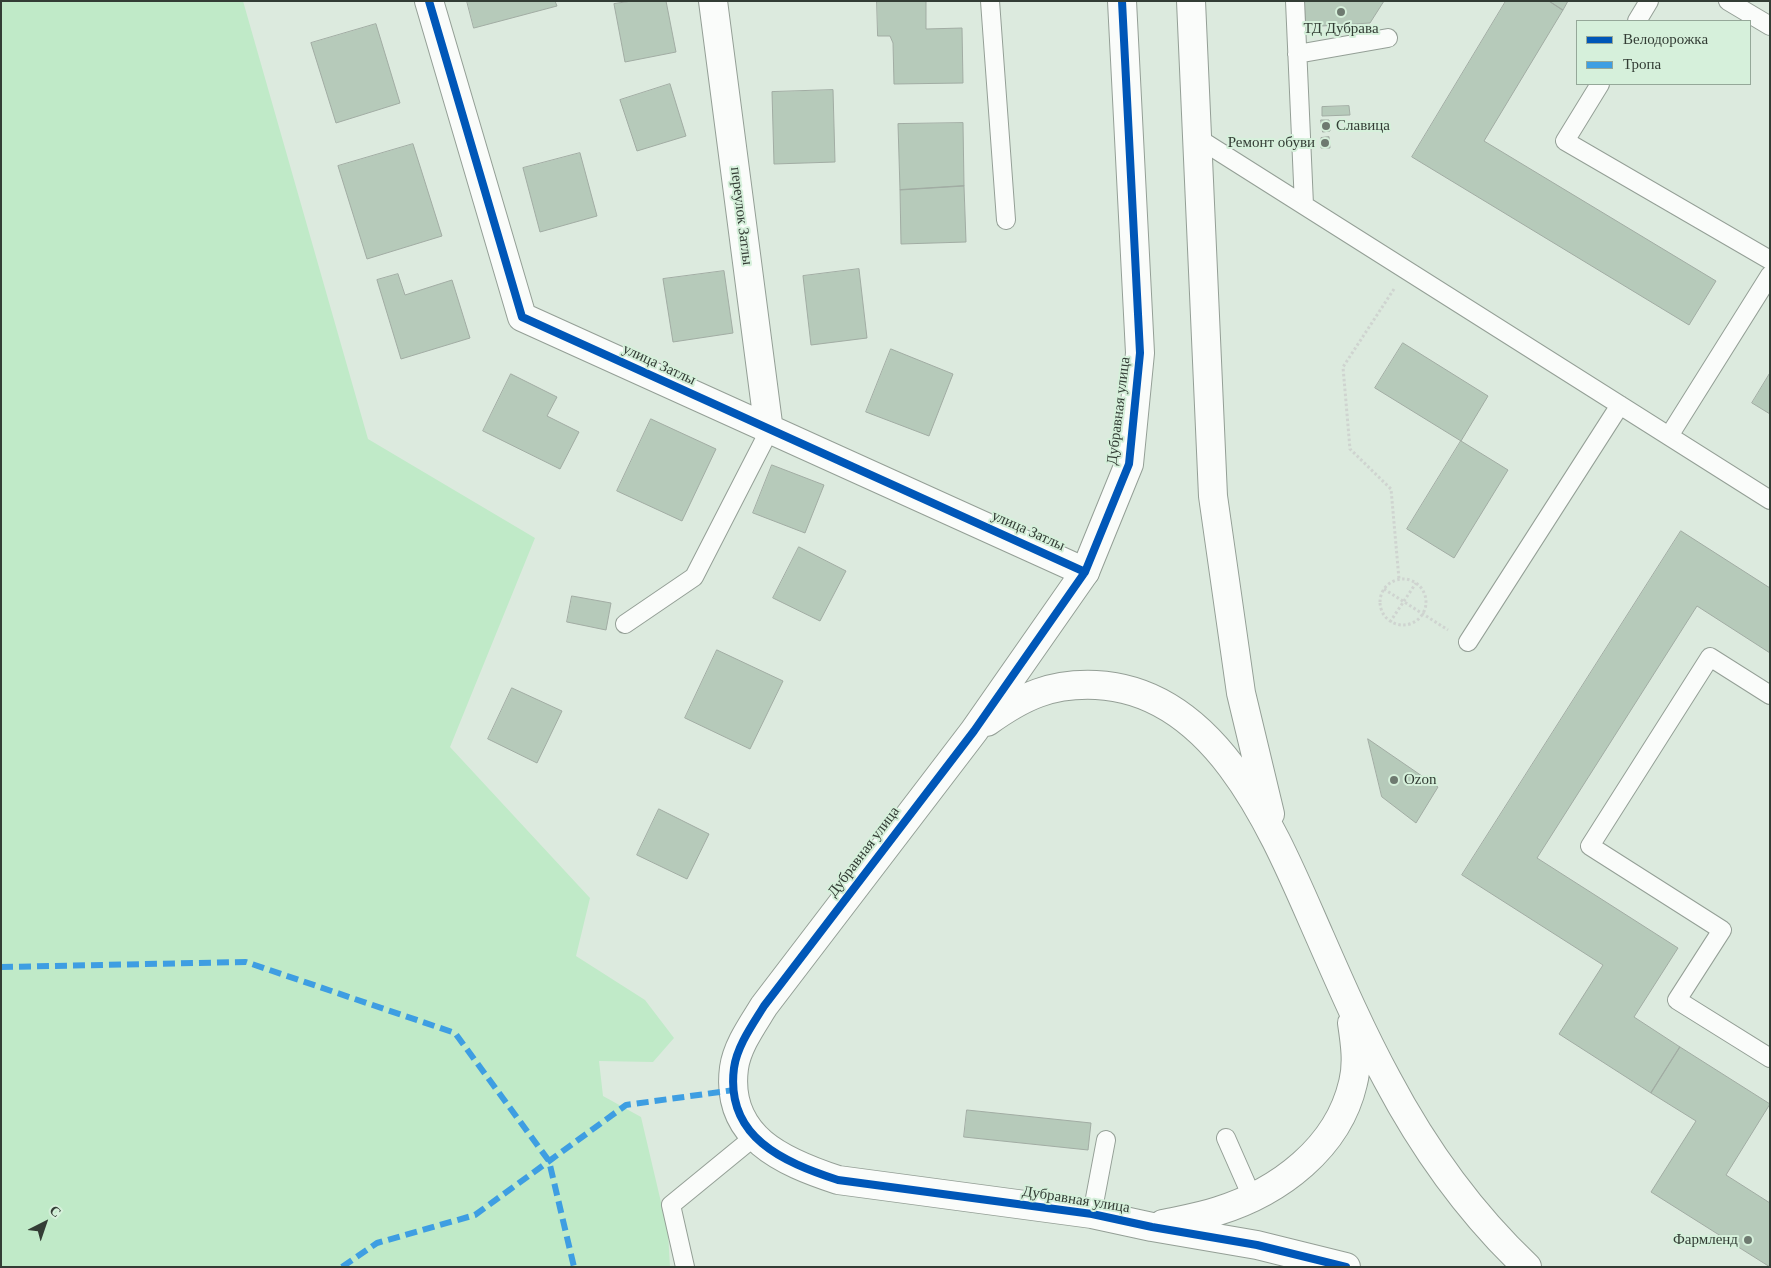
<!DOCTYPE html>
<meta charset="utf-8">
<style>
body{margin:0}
#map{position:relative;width:1771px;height:1268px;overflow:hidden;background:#dceade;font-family:"Times New Roman",serif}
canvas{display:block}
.frame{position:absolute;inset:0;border:2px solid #333d35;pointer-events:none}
.legend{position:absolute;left:1576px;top:20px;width:175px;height:65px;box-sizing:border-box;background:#d6f0db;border:1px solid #95a899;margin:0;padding:6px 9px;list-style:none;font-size:15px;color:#333d35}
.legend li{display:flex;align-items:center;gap:10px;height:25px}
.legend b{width:25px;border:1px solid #95a899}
.north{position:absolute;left:20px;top:1198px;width:50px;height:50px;-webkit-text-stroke:4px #d6f0db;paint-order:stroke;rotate:41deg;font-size:14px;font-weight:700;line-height:20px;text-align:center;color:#333d35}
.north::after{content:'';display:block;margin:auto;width:18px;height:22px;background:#333d35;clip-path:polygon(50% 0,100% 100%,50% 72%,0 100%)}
</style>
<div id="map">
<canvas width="1771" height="1268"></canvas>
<div class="frame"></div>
<ul class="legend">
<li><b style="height:6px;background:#0057b8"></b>Велодорожка</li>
<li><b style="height:6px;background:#3e9ee2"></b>Тропа</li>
</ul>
<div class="north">С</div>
</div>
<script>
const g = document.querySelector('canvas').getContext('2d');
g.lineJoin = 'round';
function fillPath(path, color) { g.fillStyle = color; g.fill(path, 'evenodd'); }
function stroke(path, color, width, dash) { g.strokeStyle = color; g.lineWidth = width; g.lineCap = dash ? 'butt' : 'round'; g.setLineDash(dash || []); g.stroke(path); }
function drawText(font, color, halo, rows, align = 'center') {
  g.font = font + ' "Times New Roman",serif'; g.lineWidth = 4; g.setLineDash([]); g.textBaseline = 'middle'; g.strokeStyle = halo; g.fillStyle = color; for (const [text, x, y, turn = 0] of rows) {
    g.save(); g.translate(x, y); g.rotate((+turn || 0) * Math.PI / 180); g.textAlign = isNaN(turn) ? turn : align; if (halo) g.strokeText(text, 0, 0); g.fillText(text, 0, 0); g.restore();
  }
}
fillPath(new Path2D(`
 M1 1H243L368 439 535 538 450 747 590 898 576 956 645 1000 674 1038 653 1062 599 1061 603 1096 641 1117 668 1232 670 1267H1Z`), '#c0eac8');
const building = new Path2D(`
 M467 1H555L557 6 474 28Z
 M632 1H666L676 52 625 62 614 4Z
 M877 1H926V29L962 28 963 83 894 84 893 43 890 36H878Z
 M1305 1H1384L1370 23 1306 27Z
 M1506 1H1549L1563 10 1484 141 1716 281 1689 325 1412 157Z
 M1549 1H1568L1563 10Z
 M376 24 400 103 336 123 311 43Z
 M670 84 686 136 637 151 620 100Z
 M833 90 835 162 774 164 772 92Z
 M1349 106 1350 115 1322 116V107Z
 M1321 120H1329L1330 131 1323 132Z
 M963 123 964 186 900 190 898 124Z
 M1329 137 1330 148H1321V138Z
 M413 144 442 236 367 259 338 166Z
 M580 153 597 216 540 232 523 168Z
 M964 186 966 242 901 244 900 190Z
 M859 269 867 338 811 345 803 276Z
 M724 271 733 333 673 342 663 279Z
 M398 274 405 295 452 280 470 338 401 359 377 280Z
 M1403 343 1488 396 1461 441 1375 388Z
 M891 349 953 374 929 436 866 412Z
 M1770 373V414L1752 403Z
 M511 374 557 397 547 416 579 432 560 469 483 431Z
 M651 419 716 449 682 521 617 491Z
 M1461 441 1508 470 1454 558 1407 529Z
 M772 465 824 485 805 533 753 513Z
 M1681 531 1770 588V653L1697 606 1537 858 1678 948 1634 1017 1680 1047 1651 1093 1559 1034 1603 965 1462 875Z
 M799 547 846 571 820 621 773 598Z
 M572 596 611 603 606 630 567 622Z
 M717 650 783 681 750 749 685 718Z
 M512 688 562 711 537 763 488 739Z
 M1368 739 1438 787 1416 823 1382 797Z
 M659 809 709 834 687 879 637 855Z
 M1680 1047 1770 1104 1726 1175 1770 1203V1267L1651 1192 1696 1121 1651 1093Z
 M967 1110 1091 1123 1088 1150 964 1137Z`);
fillPath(building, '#b6caba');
stroke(building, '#a1aca3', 1);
const service = new Path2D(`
 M990 1 1006 220
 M1295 1 1304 205
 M1728 1 1770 26
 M1637 21 1649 1
 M1297 54 1388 38
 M1600 84 1565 141 1770 260
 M1196 137 1770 500
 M1669 436 1770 275
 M625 624 694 577 769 431
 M1468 642 1620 405
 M1770 695 1710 657 1590 846 1722 930 1677 1000 1770 1058
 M1226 1138 1252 1197
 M1092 1214 1106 1140
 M685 1267 671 1205 754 1137`);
const minor = new Path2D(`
 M429 1 522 317 1085 572
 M713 1 769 431`);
const tertiary = new Path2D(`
 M1122 1 1140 353 1129 464 1085 572 974 731 764 1006C753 1024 737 1046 734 1068 725 1137 783 1162 838 1180L1092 1214 1152 1227 1257 1245 1346 1267
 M1191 1 1213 496 1241 693 1270 814
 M987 722C1023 696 1051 683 1096 685 1221 691 1277 840 1320 937 1341 985 1362 1033 1387 1079 1423 1147 1471 1214 1527 1267
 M1163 1224C1181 1220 1200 1217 1218 1211 1279 1192 1338 1148 1353 1083 1358 1064 1355 1043 1352 1023`);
stroke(service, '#949f96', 20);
stroke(minor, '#949f96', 30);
stroke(tertiary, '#949f96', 30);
stroke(new Path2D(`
 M1394 289 1343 367 1350 449 1391 489 1399 579
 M1380 602a23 23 0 1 1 46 0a23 23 0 1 1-46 0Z
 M1384 589 1448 630
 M1390 622 1416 583`), '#cfd4d0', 3, [2.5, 2.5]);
stroke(service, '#fafcfa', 18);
stroke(minor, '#fafcfa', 28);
stroke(tertiary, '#fafcfa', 28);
stroke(new Path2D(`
 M1 967 246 962 455 1033 549 1161 574 1267
 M342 1267 377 1243 475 1215 626 1105 734 1090`), '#3e9ee2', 6, [12, 6]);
stroke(new Path2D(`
 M429 1 522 317 1085 572
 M1122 1 1140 353 1129 464 1085 572 974 731 764 1006C753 1024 737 1046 734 1068 725 1137 783 1162 838 1180L1092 1214 1152 1227 1257 1245 1346 1267`), '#0057b8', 8);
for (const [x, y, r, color] of [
 [1341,12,5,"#6e7a70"],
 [1326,126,5,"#6e7a70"],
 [1325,143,5,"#6e7a70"],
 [1394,780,5,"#6e7a70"],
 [1748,1240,5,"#6e7a70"]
]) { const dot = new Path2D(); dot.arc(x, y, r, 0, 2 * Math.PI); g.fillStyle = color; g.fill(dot); stroke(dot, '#d6f0db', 2); }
drawText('15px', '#333d35', '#d6f0db', [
 ["ТД Дубрава",1341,29,"center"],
 ["Славица",1336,126],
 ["Ремонт обуви",1315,143,"right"],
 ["Ozon",1404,780],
 ["Фармленд",1738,1240,"right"]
], 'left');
drawText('15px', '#333d35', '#d6f0db', [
 ["переулок Затлы",741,216,83],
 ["улица Затлы",659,365,25],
 ["Дубравная улица",1119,411,-83],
 ["улица Затлы",1028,531,24],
 ["Дубравная улица",864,852,-53],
 ["Дубравная улица",1076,1200,9]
]);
</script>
